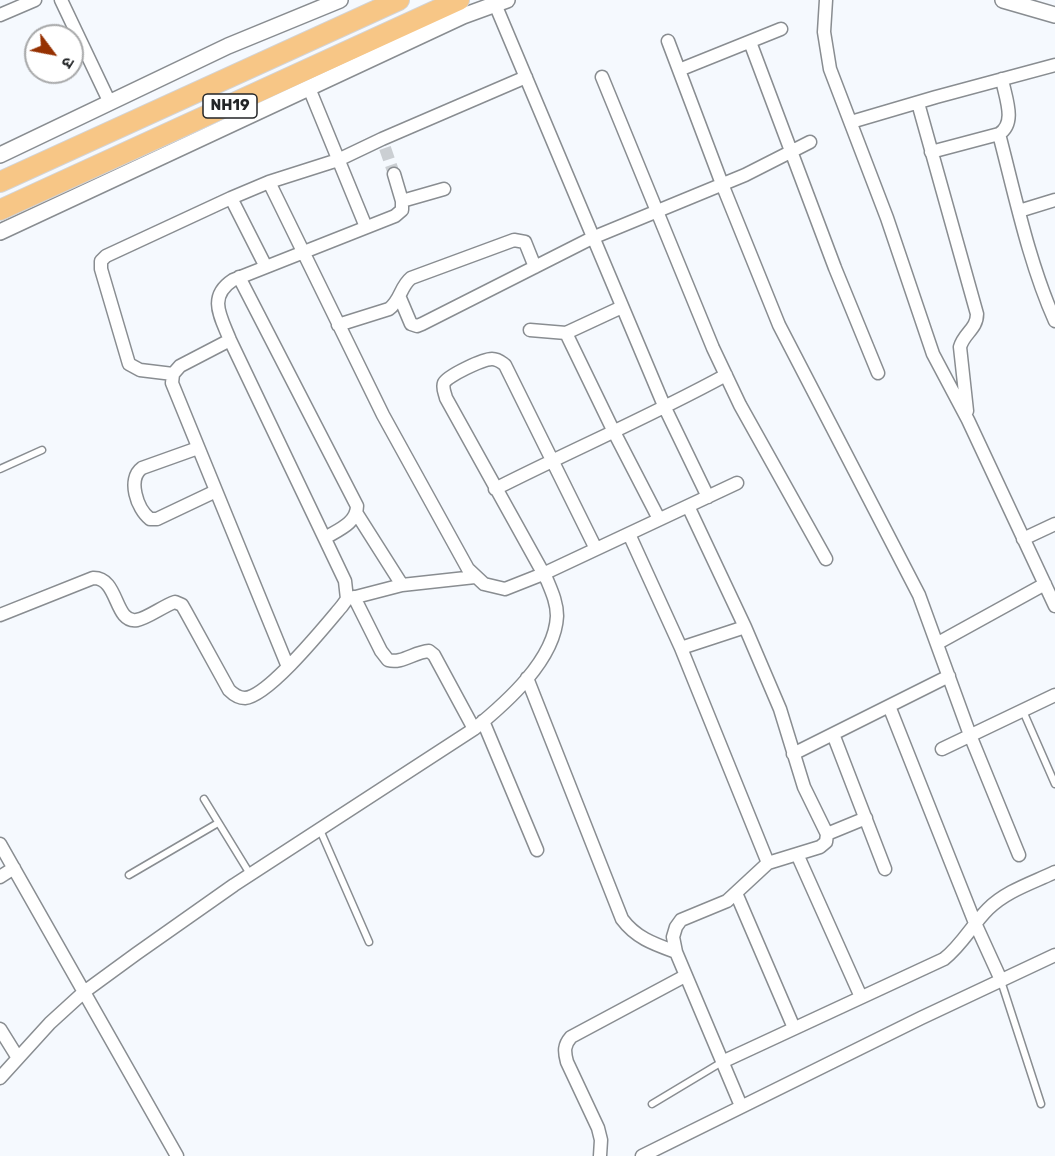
<!DOCTYPE html>
<meta charset="utf-8">
<style>
body{margin:0}
#map{position:relative;width:1055px;height:1156px;overflow:hidden;background:#f5f9fe;font-family:Rubik,"Noto Sans Devanagari",sans-serif}
canvas{display:block}
.north{position:absolute;left:24px;top:24px;width:60px;height:60px;box-sizing:border-box;background:#fff;border:2px solid #a7a8a9;border-radius:50%;rotate:122deg;font-size:16px;font-weight:700;line-height:24px;text-align:center;color:#232527}
.north::after{content:'';display:block;margin:auto;width:21px;height:27px;background:#963102;clip-path:polygon(50% 0,100% 100%,50% 72%,0 100%)}
</style>
<div id="map">
<canvas width="1055" height="1156"></canvas>
<div class="north">उ</div>
</div>
<script>
const g = document.querySelector('canvas').getContext('2d');
g.lineJoin = 'round';
function stroke(path, color, width, dash) { g.strokeStyle = color; g.lineWidth = width; g.lineCap = dash ? 'butt' : 'round'; g.setLineDash(dash || []); g.stroke(path); }
function drawText(font, color, halo, rows, align = 'center') {
  g.font = font + ' Rubik,sans-serif'; g.lineWidth = 5; g.setLineDash([]); g.textBaseline = 'middle'; g.strokeStyle = halo; g.fillStyle = color; for (const [text, x, y, turn = 0] of rows) {
    g.save(); g.translate(x, y); g.rotate((+turn || 0) * Math.PI / 180); g.textAlign = isNaN(turn) ? turn : align; if (halo) g.strokeText(text, 0, 0); g.fillText(text, 0, 0); g.restore();
  }
}
stroke(new Path2D(`
 M385 148 394 174`), '#cbcfd3', 12, [12, 6]);
const service = new Path2D(`
 M0 469 42 450
 M1023 711 1055 784
 M204 799 250 874
 M320 830 369 942
 M129 875 218 823
 M1001 981 1041 1104
 M652 1104 722 1062`);
const minor = new Path2D(`
 M61 0 110 103
 M826 0 824 32 830 69 887 218 933 354 968 420 1055 606
 M495 4 665 408 708 497
 M0 15 35 0
 M668 41 722 184 779 325 919 595 970 735 1019 855
 M750 42 835 268 878 373
 M679 70 781 29
 M602 77 713 348 740 405 826 559
 M309 88 366 227
 M918 103 977 314C977 329 964 333 960 347L967 411
 M851 122 936 97 1055 65
 M999 134C1015 195 1029 263 1055 321
 M931 152 999 134C1017 123 1005 97 1002 79
 M269 182 383 415 468 569 484 584 505 589 543 574 737 483
 M231 198 266 267
 M402 201 444 189
 M1019 211 1055 200
 M239 277 357 506C357 523 338 530 325 538
 M400 298 411 324 417 326 422 324 592 238 745 175 810 142
 M338 325 389 309C401 300 400 287 411 278L514 240 525 242 535 267
 M530 330 566 333 622 307
 M566 333 613 430 659 519
 M230 340 180 366 173 374 172 383 288 667
 M173 374 140 370 129 364 101 269V261L106 256 231 198 269 182 338 160 382 139 526 77
 M198 448 142 468C127 479 137 509 150 519H157L216 491
 M495 489C572 450 651 416 726 375
 M688 506 745 627 780 709 804 787 827 834 826 842 820 847 768 863 727 901 681 920 676 927 673 937 676 952 741 1106
 M357 514 402 585
 M629 534 681 648 768 863
 M1023 539 1055 524
 M354 597 381 651 388 660C402 664 414 652 429 651L434 655 474 729
 M348 599 402 585 475 577
 M0 615 93 578C119 577 114 624 137 620 148 618 163 606 175 602L182 605 186 612 229 690C233 694 238 698 245 698 269 696 325 626 342 606L347 599 345 581 230 340C221 317 207 297 233 280L395 216 402 210V201L394 174
 M938 643 1045 584
 M681 648 745 627
 M527 678 622 919C636 938 654 944 676 952
 M889 706 975 923 1001 980
 M483 721 537 850
 M833 734 885 869
 M942 749 1055 695
 M793 754 949 676
 M827 834 866 818
 M0 844 177 1156
 M797 854 861 997
 M0 877 14 868
 M736 893 794 1028
 M0 1029 18 1058
 M722 1062 944 959C962 945 972 925 988 909 1006 891 1032 883 1055 872
 M0 1078 50 1023 84 992 136 954 234 885 474 729C506 703 555 660 557 616 557 603 552 592 547 580L446 398C445 393 442 388 444 383 447 376 483 359 492 359 498 359 501 362 505 365L596 549
 M600 1156 601 1140 598 1128 567 1062C564 1051 564 1045 571 1037L685 976
 M642 1156 921 1018 1055 955`);
const tertiary = new Path2D(`
 M1003 0 1055 15
 M0 155 228 46 340 0
 M0 232 463 16 507 0`);
const trunk = new Path2D(`
 M0 182 399 0
 M0 210 459 0`);
stroke(service, '#898d91', 9);
stroke(minor, '#898d91', 15);
stroke(tertiary, '#898d91', 18);
stroke(trunk, '#d3d3d4', 22);
stroke(service, '#fff', 6);
stroke(minor, '#fff', 12);
stroke(tertiary, '#fff', 15);
stroke(trunk, '#f7c686', 20);
for (const [x, y, w] of [
 [230,106,54]
]) { const box = new Path2D(); box.roundRect(x - w / 2, y - 12, w, 24, 4.5); g.fillStyle = '#fff'; g.fill(box); stroke(box, '#232527', 1.5); }
drawText('bold 15px', '#232527', null, [
 ["NH19",230,106]
]);
</script>
